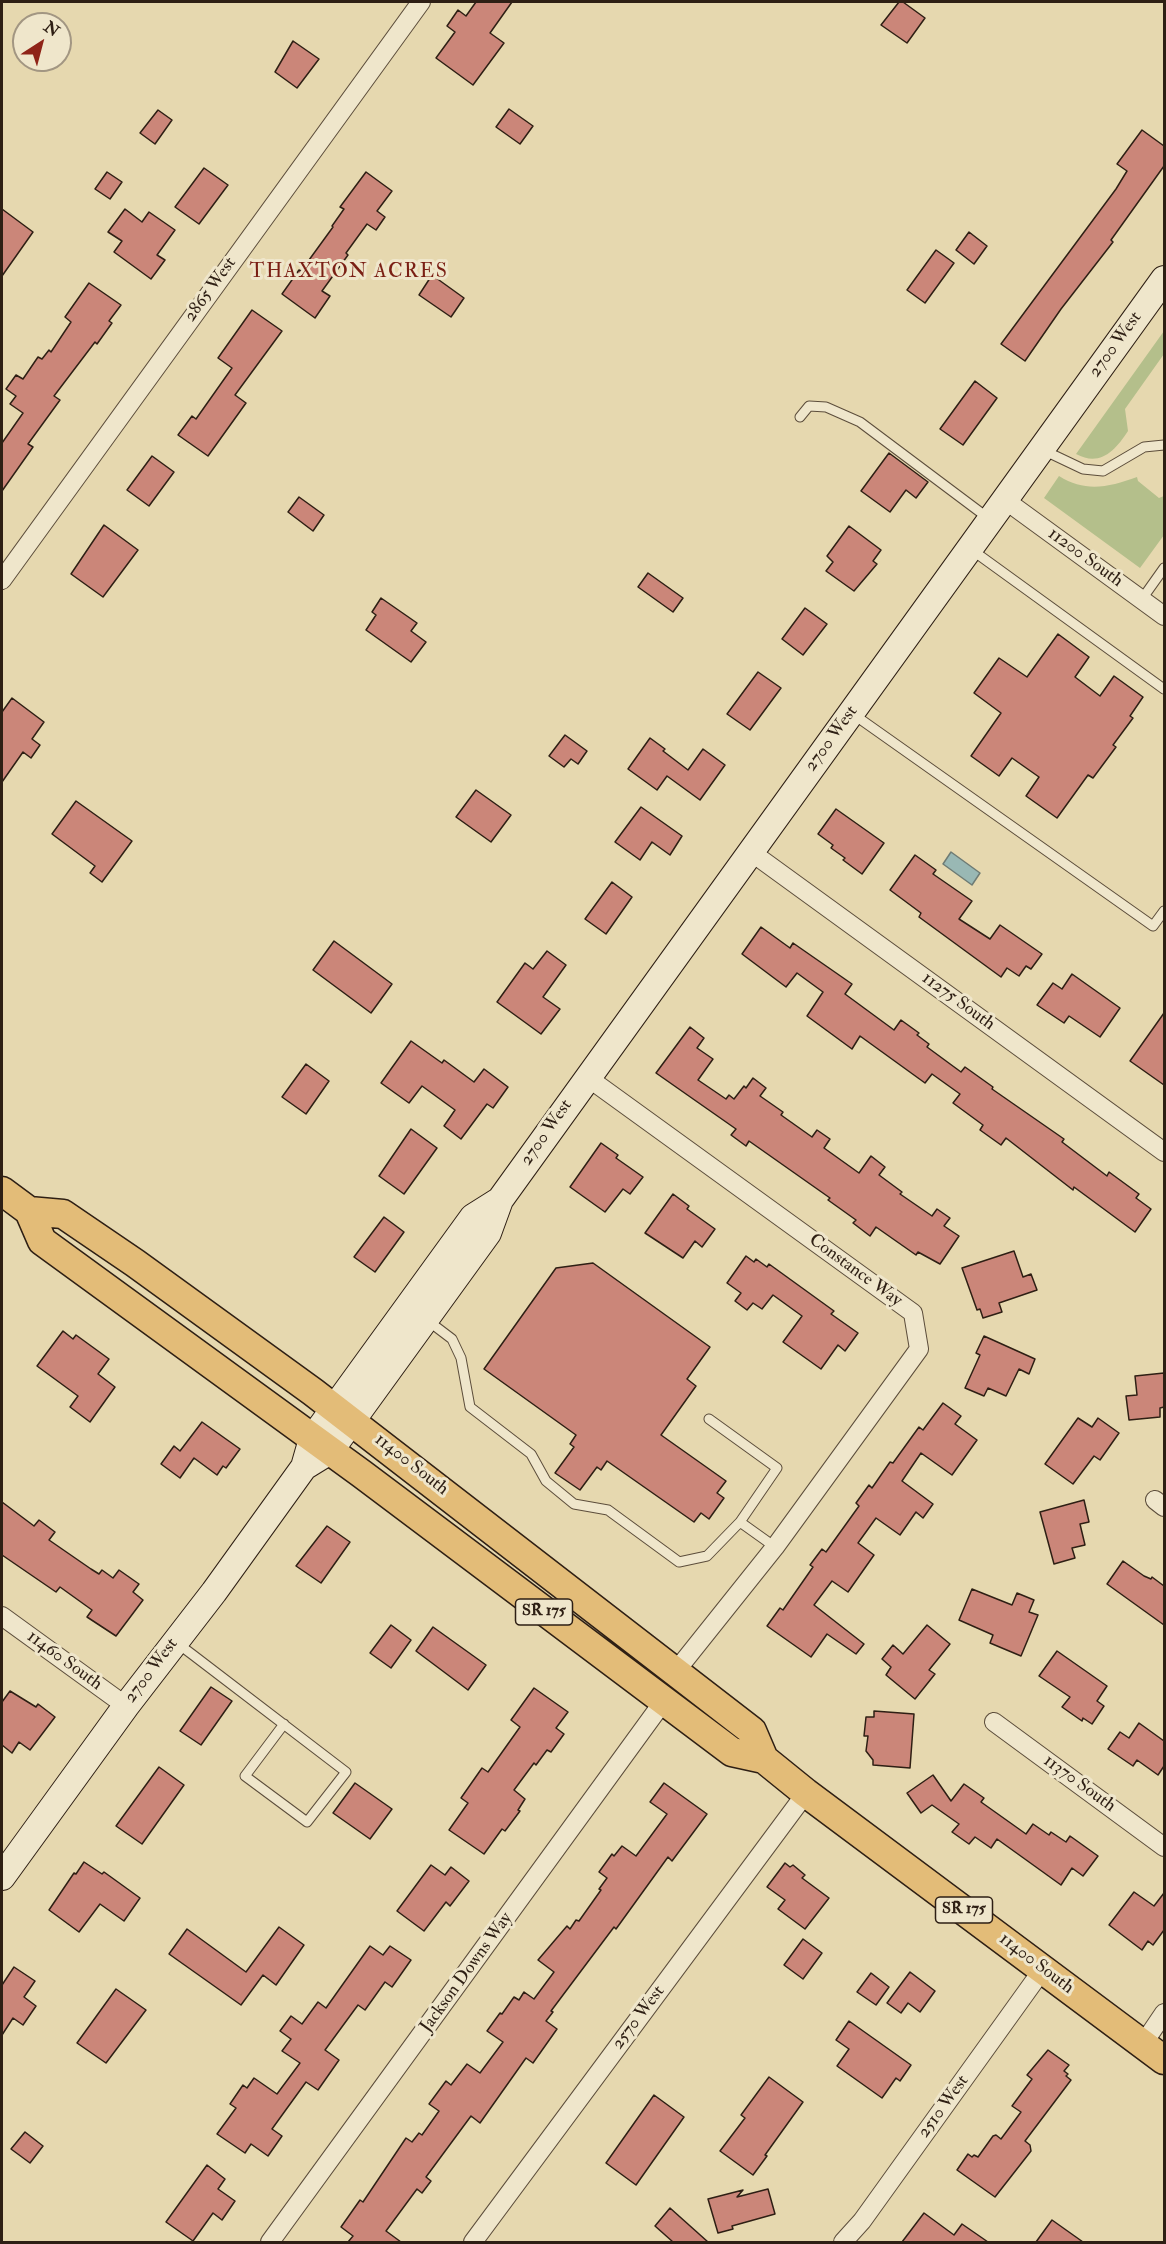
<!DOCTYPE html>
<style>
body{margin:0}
#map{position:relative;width:1166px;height:2244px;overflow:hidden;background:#e6d8af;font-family:"IM FELL Double Pica",serif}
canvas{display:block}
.frame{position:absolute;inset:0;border:3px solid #2e1f14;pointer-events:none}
.north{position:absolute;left:12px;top:12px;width:60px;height:60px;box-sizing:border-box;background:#efe6cb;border:2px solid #a29682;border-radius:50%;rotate:36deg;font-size:16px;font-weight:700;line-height:24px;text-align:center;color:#2e1f14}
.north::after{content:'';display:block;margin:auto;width:21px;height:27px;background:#8f2418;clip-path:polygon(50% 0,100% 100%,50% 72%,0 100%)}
</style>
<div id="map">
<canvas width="1166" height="2244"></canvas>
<div class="frame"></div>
<div class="north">N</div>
</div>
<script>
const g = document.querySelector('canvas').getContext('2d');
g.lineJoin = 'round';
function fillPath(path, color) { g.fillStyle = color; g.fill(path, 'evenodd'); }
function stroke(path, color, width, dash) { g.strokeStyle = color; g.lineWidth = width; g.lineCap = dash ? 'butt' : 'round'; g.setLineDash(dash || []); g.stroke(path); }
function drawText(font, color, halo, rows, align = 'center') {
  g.font = font + ' "IM FELL Double Pica",serif'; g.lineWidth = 6; g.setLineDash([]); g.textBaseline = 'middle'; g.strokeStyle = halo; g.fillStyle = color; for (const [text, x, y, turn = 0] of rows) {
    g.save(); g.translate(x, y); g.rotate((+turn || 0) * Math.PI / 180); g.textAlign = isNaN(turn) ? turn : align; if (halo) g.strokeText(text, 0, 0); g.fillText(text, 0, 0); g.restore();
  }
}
fillPath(new Path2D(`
 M1164 331V354L1125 409 1128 431C1115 451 1100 467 1076 454Z
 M1059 476C1086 493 1109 487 1137 477L1138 481 1159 498 1164 496V535L1140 568 1044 498Z`), '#b4bf8b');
const water = new Path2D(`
 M951 852 980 873 972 885 943 864Z`);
fillPath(water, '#99b8b4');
stroke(water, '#6e7b74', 1.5);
const building = new Path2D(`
 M476 2H512L490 33 504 43 473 85 436 58 455 32 447 26 458 10 466 16Z
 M899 2H903L925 18 907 43 881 25Z
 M293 41 319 59 297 88 275 72Z
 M509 109 533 126 520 144 496 127Z
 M158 110 172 120 155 144 140 133Z
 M1142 130 1164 146V166L1111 240 1113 242 1061 309 1025 361 1001 344 1116 189 1127 171 1117 164Z
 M204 168 228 185 199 224 175 207Z
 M107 172 122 182 110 199 95 189Z
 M366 172 392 191 377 211 385 217 376 230 367 224 346 253 348 255 322 291 330 296 315 318 282 294 299 270 301 271 333 227 332 226 344 209 340 207Z
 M2 209 33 232 2 276Z
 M125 209 142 222 149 212 175 230 157 255 165 260 151 279 114 252 122 241 108 232Z
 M969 232 987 246 974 264 956 250Z
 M936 250 954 263 925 303 907 290Z
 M432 275 464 298 451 317 419 295Z
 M89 283 121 305 109 321 112 323 97 344 95 342 54 396 60 400 28 444 33 447 2 491V443L23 413 10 404 16 396 6 389 16 375 23 379 38 357 42 359 49 350 51 352 71 322 65 317Z
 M252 310 282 331 235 395 246 403 208 456 178 435 192 416 196 419 232 368 218 358Z
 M975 381 997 398 963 445 940 429Z
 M889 453 928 482 916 498 906 490 890 512 861 491Z
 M152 456 174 472 149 506 127 490Z
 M299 497 324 515 313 531 288 512Z
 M104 525 138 550 103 597 71 574Z
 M849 526 881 550 873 561 877 564 854 591 826 571 833 562 827 556Z
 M648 573 683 598 673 612 638 587Z
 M381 598 417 623 411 631 426 642 411 662 366 630 376 615 372 612Z
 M805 608 827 624 803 655 782 639Z
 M1058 634 1089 657 1075 677 1100 696 1114 676 1143 697 1130 716 1133 718 1113 745 1116 747 1093 778 1088 775 1057 818 1026 796 1039 777 1012 758 999 776 971 756 1001 713 974 693 999 658 1027 677Z
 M758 672 781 688 750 730 727 714Z
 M12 698 44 722 32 739 40 745 31 758 23 752 2 782V712Z
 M565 735 587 751 578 764 571 759 564 767 549 756Z
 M650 738 665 749 663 751 688 770 703 749 725 765 700 800 667 776 657 790 628 769Z
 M476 790 511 815 491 842 456 817Z
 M76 801 132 841 102 882 90 873 95 866 52 834Z
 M641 807 682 836 670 855 652 842 640 860 615 842Z
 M836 809 884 843 862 874 843 860 845 858 831 848 833 845 818 834Z
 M915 855 936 870 933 874 972 901 959 919 990 939 1000 925 1042 954 1031 969 1026 966 1019 976 1007 968 1001 977 919 917 921 913 890 890Z
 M612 882 632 897 606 934 585 919Z
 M761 927 790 948 793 943 852 984 845 994 894 1030 901 1020 919 1033 917 1035 929 1044 927 1047 961 1072 965 1067 993 1087 992 1089 1064 1139 1062 1142 1107 1176 1109 1172 1139 1194 1136 1198 1151 1209 1135 1232 1074 1187 1073 1190 1006 1138 1001 1145 980 1130 983 1125 953 1103 960 1094 932 1074 925 1083 860 1036 852 1049 807 1016 823 992 797 973 786 987 742 954Z
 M334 941 392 984 371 1013 313 970Z
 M547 951 566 965 543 997 560 1009 541 1034 497 1002 525 963 533 969Z
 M1072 974 1120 1008 1100 1037 1069 1016 1064 1023 1037 1005 1053 983 1062 989Z
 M1164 1013V1085L1130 1061Z
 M690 1027 704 1038 697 1048 713 1059 698 1080 726 1099 729 1095 734 1099 744 1086 746 1088 753 1078 766 1088 760 1096 783 1112 781 1115 812 1137 817 1130 830 1139 824 1148 859 1173 871 1156 885 1167 879 1175 902 1192 900 1194 932 1216 937 1209 950 1218 944 1226 959 1236 940 1264 918 1252 916 1255 876 1227 870 1236 853 1223 856 1220 828 1200 830 1198 749 1141 746 1146 731 1135 736 1129 656 1073Z
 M411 1041 442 1063 444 1060 474 1082 484 1069 508 1087 493 1108 487 1104 461 1139 444 1126 455 1110 422 1086 409 1103 381 1083Z
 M306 1064 329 1081 306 1114 282 1097Z
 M411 1129 437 1148 404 1194 379 1176Z
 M601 1143 618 1155 616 1158 643 1177 630 1194 623 1189 605 1212 570 1187Z
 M673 1194 689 1206 687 1209 715 1229 702 1247 695 1241 683 1258 645 1233Z
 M384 1217 404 1232 375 1272 354 1257Z
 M1014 1251 1023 1277 1031 1274 1037 1290 999 1303 1002 1312 983 1318 980 1309 977 1310 962 1268Z
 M746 1256 754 1262 756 1259 767 1267 769 1264 834 1311 831 1314 858 1333 845 1351 838 1345 821 1369 783 1342 802 1316 773 1295 762 1309 753 1303 747 1310 735 1301 741 1293 727 1283Z
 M593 1263 710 1347 687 1379 696 1386 661 1435 726 1481 717 1493 724 1498 709 1519 701 1513 694 1522 607 1461 601 1470 597 1467 580 1490 555 1473 574 1447 570 1444 576 1435 484 1369 556 1268Z
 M63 1331 73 1339 76 1335 109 1359 98 1374 115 1387 90 1422 70 1407 78 1396 37 1366Z
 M984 1336 1035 1359 1029 1374 1019 1369 1006 1396 988 1388 984 1396 965 1388 980 1355 976 1353Z
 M1164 1373V1407L1160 1408V1417L1129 1420 1126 1396 1137 1395 1135 1376Z
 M943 1403 961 1416 955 1424 977 1440 952 1475 921 1453 902 1481 933 1504 923 1518 916 1512 900 1535 876 1518 858 1543 874 1555 848 1592 832 1581 814 1605 864 1644 856 1654 827 1634 811 1657 767 1626 780 1608 783 1610 813 1567 810 1565 822 1549 826 1552 859 1506 856 1503 869 1485 872 1488 890 1462 893 1463 919 1427 923 1430Z
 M1078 1418 1092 1427 1098 1418 1119 1433 1100 1460 1094 1456 1073 1484 1045 1464Z
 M202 1422 240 1449 226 1468 223 1466 217 1475 194 1458 180 1478 161 1464 174 1446 180 1451Z
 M1084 1500 1089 1522 1080 1524 1085 1545 1072 1548 1075 1558 1054 1564 1040 1512Z
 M2 1502 34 1526 39 1520 55 1532 49 1540 91 1569 99 1574 102 1570 113 1578 119 1570 139 1584 133 1592 143 1600 116 1636 87 1617 92 1610 60 1587 56 1592 2 1555Z
 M327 1526 350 1542 321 1583 296 1566Z
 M1123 1561 1144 1576 1151 1579 1152 1577 1164 1586V1625L1107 1584Z
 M972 1589 1012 1605 1017 1593 1034 1600 1029 1612 1038 1615 1021 1656 990 1643 993 1635 959 1620Z
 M391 1625 411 1640 391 1668 370 1653Z
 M927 1625 950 1644 929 1670 935 1674 915 1699 886 1675 891 1667 882 1659 893 1645 903 1654Z
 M433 1627 486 1665 468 1690 416 1651Z
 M1057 1651 1107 1686 1097 1701 1104 1706 1092 1724 1083 1718 1082 1721 1062 1707 1070 1697 1039 1676Z
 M211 1687 232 1701 201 1745 180 1731Z
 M534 1688 568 1712 556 1728 564 1734 551 1752 547 1750 536 1765 534 1763 514 1790 525 1799 518 1810 520 1811 505 1831 502 1829 484 1854 449 1830 468 1803 461 1798 482 1768 488 1772 520 1727 511 1720Z
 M10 1691 36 1707 38 1704 55 1717 30 1750 19 1742 12 1753 2 1745V1702Z
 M874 1711 914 1714 910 1768 873 1765V1760L866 1751 868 1736H864L866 1717H874Z
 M1139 1723 1164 1741V1766L1158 1775 1137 1760 1133 1766 1108 1749 1120 1732 1129 1738Z
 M159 1767 184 1785 142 1844 116 1826Z
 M933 1775 951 1801 964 1784 984 1798 981 1802 1026 1834 1033 1824 1049 1835 1051 1832 1066 1842 1070 1836 1098 1856 1083 1876 1072 1868 1061 1885 997 1839 991 1848 975 1837 969 1844 952 1832 959 1824 932 1805 921 1813 907 1793Z
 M355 1783 392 1809 370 1839 333 1813Z
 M664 1783 707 1814 672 1861 668 1857 616 1929 614 1927 551 2011 553 2012 546 2021 557 2029 533 2063 526 2058 480 2123 471 2116 426 2177 431 2181 422 2193 417 2189 386 2231 401 2242H348L353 2236 341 2227 360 2200 363 2202 406 2138 412 2142 419 2133 422 2135 439 2111 429 2104 446 2081 451 2085 467 2064 480 2073 503 2042 487 2031 500 2013 502 2014 514 1997 519 2000 524 1992 534 1999 554 1972 538 1960 567 1926 570 1929 576 1920 579 1921 601 1890 599 1889 607 1878 599 1872 612 1854 614 1856 622 1846 636 1856 667 1814 650 1802Z
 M84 1862 102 1874 104 1872 140 1898 124 1921 100 1904 79 1932 49 1910 74 1873 76 1874Z
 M785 1863 790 1867 793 1865 805 1875 802 1878 829 1898 805 1929 778 1909 785 1900 767 1887Z
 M431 1865 445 1875 451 1867 469 1881 450 1906 446 1902 424 1931 397 1911Z
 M1134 1892 1154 1906 1164 1893V1930L1153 1945 1148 1941 1142 1950 1109 1925Z
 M279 1927 304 1945 276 1985 263 1975 241 2005 169 1954 187 1929 246 1972Z
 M803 1939 822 1953 803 1979 784 1965Z
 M370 1946 383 1955 390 1946 411 1960 392 1987 385 1982 365 2010 358 2005 325 2050 339 2060 318 2090 306 2082 272 2129 282 2136 268 2156 251 2144 245 2153 217 2134 236 2108 230 2104 243 2085 247 2088 254 2078 277 2094 300 2063 282 2051 291 2039 280 2031 291 2016 302 2024 318 2002 326 2008Z
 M14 1967 35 1981 24 1997 36 2006 23 2025 13 2018 2 2035V1985Z
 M910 1972 935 1991 920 2012 908 2003 901 2013 887 2003Z
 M871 1973 889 1987 876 2005 857 1992Z
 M116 1989 146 2010 106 2063 77 2043Z
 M849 2021 911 2065 900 2081 896 2078 882 2098 837 2066 849 2049 836 2040Z
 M1048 2050 1069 2065 1064 2071 1068 2074 1066 2076 1071 2080 1025 2141 1030 2145 1031 2151 995 2197 957 2170 968 2154 972 2157 974 2155 978 2157 993 2136 996 2135 1001 2139 1021 2112 1012 2106 1032 2079 1027 2075Z
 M769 2077 803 2102 765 2155 767 2156 753 2175 720 2151 745 2118 741 2115Z
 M654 2095 684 2117 636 2185 606 2163Z
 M25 2132 43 2146 30 2163 11 2149Z
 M207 2165 225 2179 218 2189 235 2201 222 2220 213 2213 193 2241 166 2222Z
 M768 2189 775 2214 732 2226 733 2229 718 2233 708 2199 743 2190 737 2197Z
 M670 2208 708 2242H673L655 2226Z
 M924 2213 954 2235 962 2224 988 2242H902Z
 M1052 2220 1083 2242H1036Z`);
fillPath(building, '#cb8679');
stroke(building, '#2e1f14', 1.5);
const service = new Path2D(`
 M800 417 809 406 826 407 860 422 988 518
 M1043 450 1083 469 1103 471 1144 447 1164 445
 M972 550 1164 689
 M1142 599 1164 568
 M853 714 1153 926 1164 911
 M427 1320 452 1339 461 1358 470 1407 531 1454 546 1481 574 1504 608 1510 679 1562 707 1556 740 1522 775 1547
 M709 1419 777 1468 740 1522
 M177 1643 193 1655 346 1772 307 1822 245 1776 284 1724`);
const minor = new Path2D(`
 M1005 500 1164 616
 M2 580 421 2
 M751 852 1164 1152
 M587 1077 913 1313 919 1349 775 1547 676 1671
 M1155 1500 1164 1507
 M2 1616 126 1706
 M994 1722 1164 1847
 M1143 2044 1164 2013
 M270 2242 663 1702
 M473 2242 806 1793
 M843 2242 862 2221 1043 1969`);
const secondary = new Path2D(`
 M304 1467 330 1451 488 1233 500 1200 1164 279
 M2 1877 126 1706 214 1592 304 1467 312 1439 473 1217 500 1200`);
const primary = new Path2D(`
 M2 1191 29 1211 63 1214 135 1263 313 1392 752 1731 764 1759
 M29 1211 42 1241 362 1474 732 1752 764 1759 806 1793 1164 2060`);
stroke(service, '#5c4d3b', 11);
stroke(minor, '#5c4d3b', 20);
stroke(secondary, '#2e1f14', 28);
stroke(primary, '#2e1f14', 31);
stroke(service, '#efe6cb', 9);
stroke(minor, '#efe6cb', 18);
stroke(secondary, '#efe6cb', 26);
stroke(primary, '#e3bc78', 28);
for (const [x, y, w] of [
 [544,1612,57],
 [964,1910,57]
]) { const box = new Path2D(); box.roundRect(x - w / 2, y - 13, w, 26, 4.5); g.fillStyle = '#efe6cb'; g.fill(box); stroke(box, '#2e1f14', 1.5); }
drawText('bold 16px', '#2e1f14', null, [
 ["SR 175",544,1612],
 ["SR 175",964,1910]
]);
drawText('18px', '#2e1f14', '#efe6cb', [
 ["2865 West",211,290,-54],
 ["2700 West",1116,345,-54],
 ["11200 South",1085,558,36],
 ["2700 West",832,739,-54],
 ["11275 South",958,1002,36],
 ["2700 West",547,1133,-55],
 ["Constance Way",855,1271,36],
 ["11400 South",411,1465,38],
 ["11460 South",64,1661,36],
 ["2700 West",152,1671,-53],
 ["11370 South",1079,1784,36],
 ["11400 South",1036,1964,37],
 ["Jackson Downs Way",467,1973,-54],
 ["2570 West",639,2018,-53],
 ["2510 West",944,2107,-54]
]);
g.letterSpacing = '1.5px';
drawText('20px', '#7a1f14', '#efe6cb', [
 ["THAXTON ACRES",349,273]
]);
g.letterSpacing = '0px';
</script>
